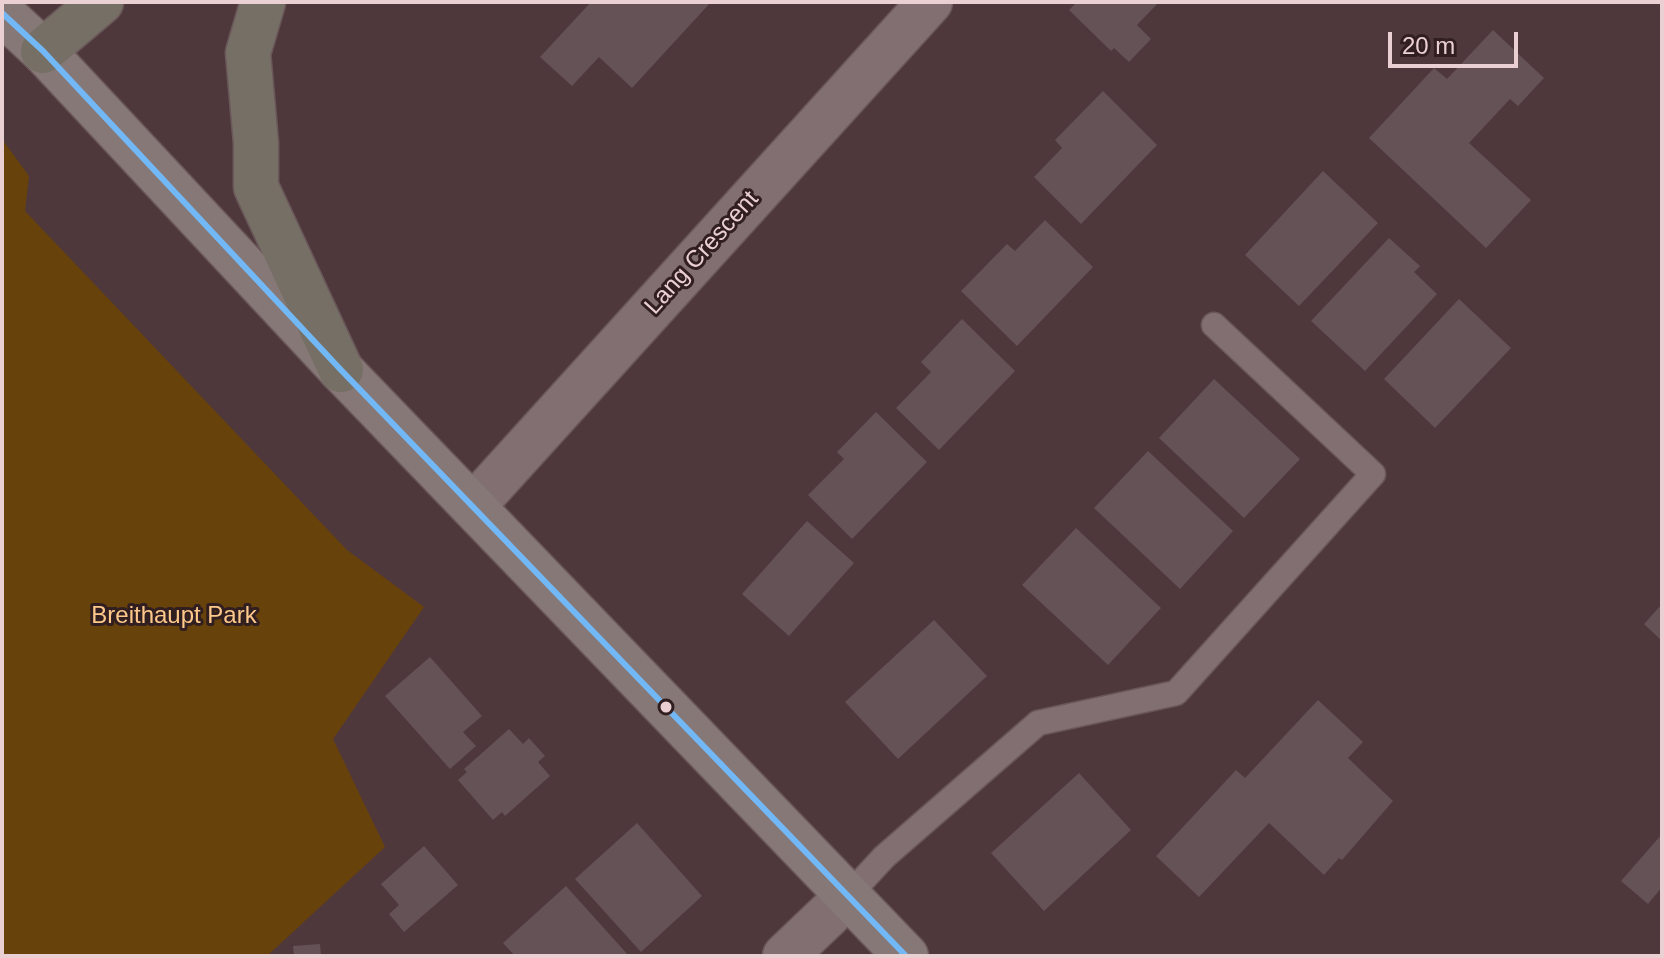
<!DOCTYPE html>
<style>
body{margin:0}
#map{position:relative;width:1664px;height:958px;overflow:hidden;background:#4f383c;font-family:Arial,sans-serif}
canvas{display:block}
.frame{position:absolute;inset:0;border:4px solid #ebd0d3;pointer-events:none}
.scale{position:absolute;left:1388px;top:32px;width:130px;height:36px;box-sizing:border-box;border:4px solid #ebd0d3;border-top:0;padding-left:10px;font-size:24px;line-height:28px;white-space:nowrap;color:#ebd0d3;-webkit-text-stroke:6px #311e20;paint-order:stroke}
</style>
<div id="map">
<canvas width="1664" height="958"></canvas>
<div class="frame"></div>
<div class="scale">20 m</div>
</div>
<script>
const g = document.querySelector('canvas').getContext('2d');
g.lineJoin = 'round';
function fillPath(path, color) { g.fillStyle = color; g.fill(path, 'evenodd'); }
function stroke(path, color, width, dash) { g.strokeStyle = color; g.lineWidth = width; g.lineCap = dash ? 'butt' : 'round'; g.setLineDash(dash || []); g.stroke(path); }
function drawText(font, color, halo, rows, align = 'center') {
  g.font = font + ' Arial,sans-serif'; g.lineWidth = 6; g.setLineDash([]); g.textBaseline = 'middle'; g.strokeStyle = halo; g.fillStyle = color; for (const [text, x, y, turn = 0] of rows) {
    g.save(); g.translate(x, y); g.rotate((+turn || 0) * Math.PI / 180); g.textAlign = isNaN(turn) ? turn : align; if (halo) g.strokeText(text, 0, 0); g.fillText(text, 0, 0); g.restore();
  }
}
fillPath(new Path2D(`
 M2 139 29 176 25 211 347 550 424 607 333 739 385 847 267 956H2Z`), '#68420b');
fillPath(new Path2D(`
 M591 2H711L632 88 599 57 572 86 540 57Z
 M1077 2H1159L1137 25 1151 39 1129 62 1114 48 1111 51 1069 10Z
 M1493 30 1544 78 1518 106 1510 99 1469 143 1531 200 1486 248 1369 138 1434 68 1447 79Z
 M1103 91 1157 145 1081 224 1034 177 1062 148 1055 140Z
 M1323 171 1378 223 1299 306 1245 255Z
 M1045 220 1093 267 1017 346 961 291 1007 244 1015 251Z
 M1389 238 1420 266 1414 272 1437 294 1365 371 1311 321Z
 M1459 299 1511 348 1435 428 1384 379Z
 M962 319 1015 371 939 450 896 408 931 372 921 362Z
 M1214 379 1300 459 1244 518 1159 438Z
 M876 412 927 462 852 539 808 495 844 459 837 452Z
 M1148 451 1233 531 1180 589 1094 508Z
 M807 521 854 563 789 636 742 594Z
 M1076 528 1161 608 1108 665 1022 585Z
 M1662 604V641L1644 624Z
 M934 620 987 676 898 759 845 702Z
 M430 657 482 716 463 732 476 746 450 769 385 696Z
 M1318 700 1363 742 1348 758 1393 801 1342 860 1339 858 1324 875 1269 823 1199 897 1156 856 1236 770 1245 778Z
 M509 729 523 744 529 738 545 756 538 762 550 776 505 816 502 812 493 820 458 780 467 772 464 769Z
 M1079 773 1131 830 1044 911 991 853Z
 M637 823 702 896 641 952 575 879Z
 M1662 834V887L1648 904 1621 881Z
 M424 846 458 885 404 932 389 914 399 905 381 884Z
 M566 886 629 956H515L503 943Z
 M320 944 321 956H294L293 946Z`), '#645257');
const service = new Path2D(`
 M848 896 884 857 1038 723 1176 693 1373 474 1214 325`);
const minor = new Path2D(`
 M474 505 930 2
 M785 956 848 896`);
const secondary = new Path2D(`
 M2 13 43 51 341 370 906 956`);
const motorway = new Path2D(`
 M263 2 248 53 256 143V187L341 370
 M43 51 101 2`);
stroke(service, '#6a575a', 27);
stroke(minor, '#6a575a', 47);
stroke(secondary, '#6a575a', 47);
stroke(motorway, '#6a575a', 47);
stroke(service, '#816f72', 24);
stroke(minor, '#816f72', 44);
stroke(secondary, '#867876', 44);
stroke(motorway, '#766f65', 44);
stroke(new Path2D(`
 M2 13 43 51 341 370 906 956`), '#73b8f6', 6);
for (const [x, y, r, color] of [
 [666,707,7,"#ebd0d3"]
]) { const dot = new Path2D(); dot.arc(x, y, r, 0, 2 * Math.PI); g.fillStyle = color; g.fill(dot); stroke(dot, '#311e20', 3); }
drawText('24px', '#ebd0d3', '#311e20', [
 ["Lang Crescent",702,253,-48]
]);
drawText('24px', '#fdc88a', '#311e20', [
 ["Breithaupt Park",174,616]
]);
</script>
